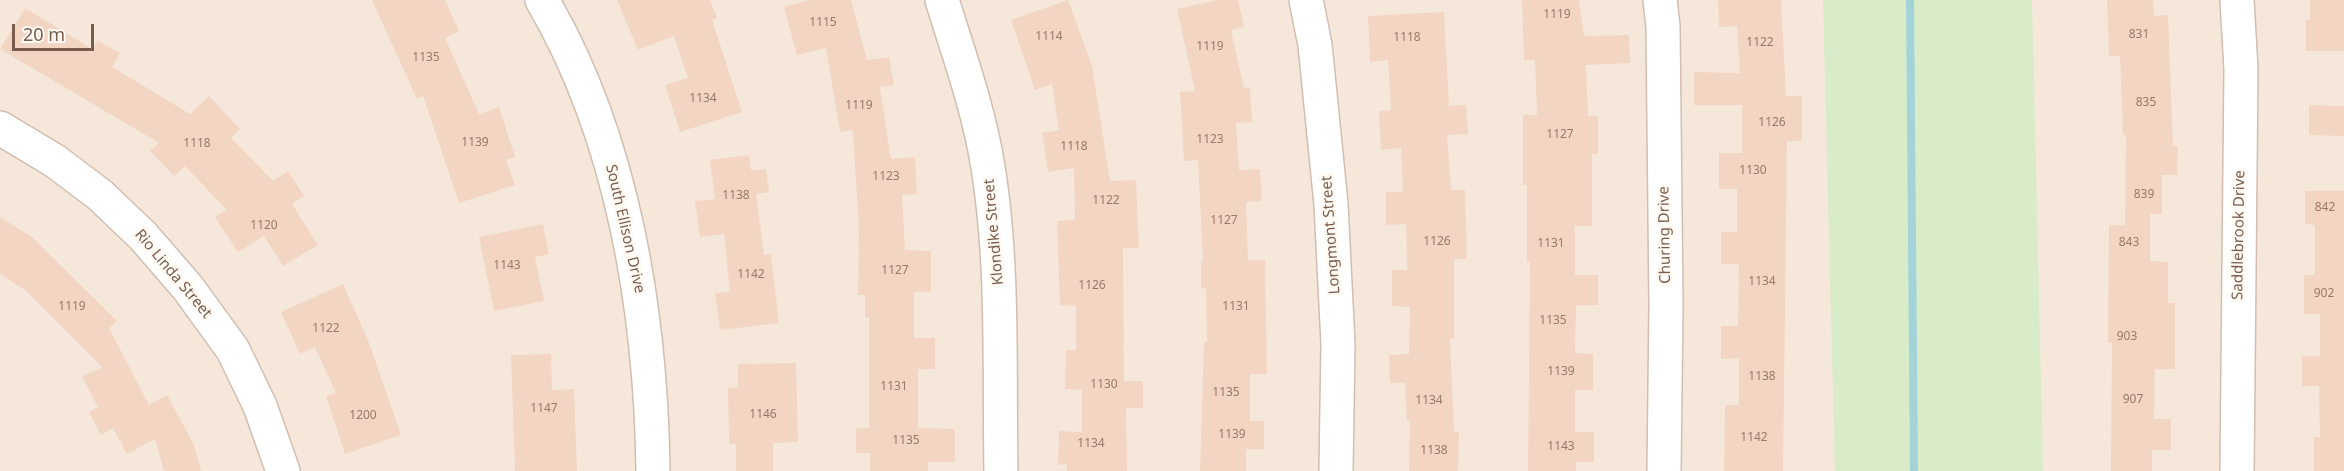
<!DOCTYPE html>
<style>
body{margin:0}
#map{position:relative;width:2344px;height:471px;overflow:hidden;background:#fdf6ec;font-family:"Noto Sans",sans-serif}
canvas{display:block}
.scale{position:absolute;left:12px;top:24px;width:82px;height:27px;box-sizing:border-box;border:3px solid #7a5c4d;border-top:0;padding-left:8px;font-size:18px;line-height:21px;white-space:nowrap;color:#7a5c4d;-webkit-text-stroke:4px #fffaf3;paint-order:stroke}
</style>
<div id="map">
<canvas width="2344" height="471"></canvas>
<div class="scale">20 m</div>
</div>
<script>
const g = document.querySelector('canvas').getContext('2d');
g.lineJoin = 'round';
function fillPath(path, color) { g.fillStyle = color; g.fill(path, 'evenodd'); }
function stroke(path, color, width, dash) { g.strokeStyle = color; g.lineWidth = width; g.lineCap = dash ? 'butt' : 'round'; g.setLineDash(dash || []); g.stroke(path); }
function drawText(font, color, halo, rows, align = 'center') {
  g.font = font + ' "Noto Sans",sans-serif'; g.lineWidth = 6; g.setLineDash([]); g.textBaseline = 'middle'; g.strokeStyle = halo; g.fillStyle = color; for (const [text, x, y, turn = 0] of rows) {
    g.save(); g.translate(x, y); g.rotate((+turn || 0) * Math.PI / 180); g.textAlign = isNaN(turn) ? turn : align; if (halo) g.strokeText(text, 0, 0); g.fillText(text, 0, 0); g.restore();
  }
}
fillPath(new Path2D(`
 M0 0H2344V471H0Z`), '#f5e8da');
fillPath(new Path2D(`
 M1823 0H2032L2043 471H1835Z`), '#d8ecc9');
stroke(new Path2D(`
 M1910 0 1914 471`), '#a5d3da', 8);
fillPath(new Path2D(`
 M372 0H445L459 31 445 38 479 114 499 107 515 157 506 160 515 185 459 203 423 96 417 99Z
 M617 0H710L717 18 712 20 742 112 680 132 665 85 688 78 674 36 638 50Z
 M809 0H851L867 60 889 57 894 85 880 87 890 155 892 159 915 157 917 194 902 195 905 250 931 251V292H914V338H935V369H918V428L955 429V462H928V471H870V453H856V428H869V318H865V295H858L859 231 853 130 840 132 826 48 797 55 784 7Z
 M1068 0 1092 66 1110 181 1136 180 1139 248H1123L1124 381H1143V408H1126L1127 471H1067V464L1058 465 1059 431 1082 432V390L1065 389 1066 350H1076V306L1060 305 1057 221 1075 220 1074 168 1048 172 1042 133 1059 130 1052 84 1035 90 1011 20Z
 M1218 0H1238L1244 27 1231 30 1244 88H1250L1252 122 1236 123 1239 170 1260 169 1262 201 1246 202 1248 260H1265L1267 374H1250V421H1264V449H1246V471H1200L1204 342H1207L1206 288H1201V261H1203L1198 160 1184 161 1180 92 1195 91 1177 9Z
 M1522 0H1579L1584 36 1629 35 1630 63 1586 65 1588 116H1598V154H1592V226H1575V275H1598V305H1576L1575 353 1593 354V390H1575V432H1594V462H1576V471H1528L1530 262H1527V185H1523V115H1537L1535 60H1524Z
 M1718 0H1781L1786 96H1802V141H1787L1783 471H1724L1725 405H1739V358L1721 359V326H1738L1739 264H1721V232H1737V189H1719V153H1742V105H1694V72L1740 73 1737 26 1719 27Z
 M2107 0H2153L2154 16 2168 15 2173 146H2178L2177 175H2162V214H2150V261L2168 262V303H2175V369H2155L2154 419H2171V450H2152V471H2111L2112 343H2108L2109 225H2125L2126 135H2123L2120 56H2109Z
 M2310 0H2344V51H2306V20H2310Z
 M25 8 92 49 98 41 120 53 112 67 190 114 209 96 240 129 231 138 273 181 288 171 304 196 292 204 318 245 283 266 264 236 238 252 215 217 227 210 185 166 174 176 150 151 159 143 0 49Z
 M1444 12 1449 106 1466 105 1468 134 1447 135 1451 190H1465L1467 259H1454V339H1450L1454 432H1459L1458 471H1409L1410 420H1407L1405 383H1390L1389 355 1409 354 1410 307 1392 306V270H1407L1406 224 1386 225V192H1403L1401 148 1381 150 1379 111 1391 110 1388 60 1370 62 1368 16Z
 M2309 105 2344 106V136L2309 135Z
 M749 155 751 170 766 169 769 192 756 194 764 255 771 254 779 323 720 330 715 293 730 292 724 234 700 237 695 201 715 199 710 160Z
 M2305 191H2344V471H2314V437H2320L2319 386H2302V356H2320V314H2304V275H2315V225L2305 224Z
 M0 217 33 238 117 321 109 328 149 405 167 395 194 445 201 471H164L155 439 127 454 113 428 101 435 89 412 98 407 82 377 102 367 25 290 0 274Z
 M543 224 549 254 535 257 544 301 494 311 479 237Z
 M343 284 368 340 401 435 345 454 326 396 336 393 315 347 300 354 281 312Z
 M551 354 552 390 574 389 577 471H515L511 355Z
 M796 363 798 442 773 443V471H736V444H729L728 388 738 387V364Z`), '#f3d5c3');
const minor = new Path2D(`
 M942 0C959 55 979 110 988 167 1004 267 999 370 1001 471
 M1306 0 1315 45 1331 204 1338 344 1336 471
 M1660 0 1663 26 1666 306 1664 471
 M0 128 55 161 100 195 143 236 188 288 233 350 260 406 283 471
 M2237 471 2241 69 2237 0`);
const tertiary = new Path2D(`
 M542 0C623 138 651 313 653 471`);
stroke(minor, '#d1beb0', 36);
stroke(tertiary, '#d1beb0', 36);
stroke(minor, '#fff', 33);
stroke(tertiary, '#fff', 33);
drawText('12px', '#987a6a', null, [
 ["1119",1557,15],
 ["1115",823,23],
 ["831",2139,35],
 ["1114",1049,37],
 ["1118",1407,38],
 ["1122",1760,43],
 ["1119",1210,47],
 ["1135",426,58],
 ["1134",703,99],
 ["835",2146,103],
 ["1119",859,106],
 ["1126",1772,123],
 ["1127",1560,135],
 ["1123",1210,140],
 ["1139",475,143],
 ["1118",197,144],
 ["1118",1074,147],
 ["1130",1753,171],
 ["1123",886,177],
 ["839",2144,195],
 ["1138",736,196],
 ["1122",1106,201],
 ["842",2325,208],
 ["1127",1224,221],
 ["1120",264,226],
 ["1126",1437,242],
 ["843",2129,243],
 ["1131",1551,244],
 ["1143",507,266],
 ["1127",895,271],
 ["1142",751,275],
 ["1134",1762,282],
 ["1126",1092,286],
 ["902",2324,294],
 ["1119",72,307],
 ["1131",1236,307],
 ["1135",1553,321],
 ["1122",326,329],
 ["903",2127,337],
 ["1139",1561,372],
 ["1138",1762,377],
 ["1130",1104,385],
 ["1131",894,387],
 ["1135",1226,393],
 ["907",2133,400],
 ["1134",1429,401],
 ["1147",544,409],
 ["1146",763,415],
 ["1200",363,416],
 ["1139",1232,435],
 ["1142",1754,438],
 ["1135",906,441],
 ["1134",1091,444],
 ["1143",1561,447],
 ["1138",1434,451]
]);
drawText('15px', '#7a5c4d', '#fffaf3', [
 ["South Ellison Drive",625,229,77],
 ["Klondike Street",994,232,-95],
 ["Longmont Street",1331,235,-94],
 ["Churing Drive",1665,235,-91],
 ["Saddlebrook Drive",2239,235,-89],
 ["Rio Linda Street",173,274,50]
]);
</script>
